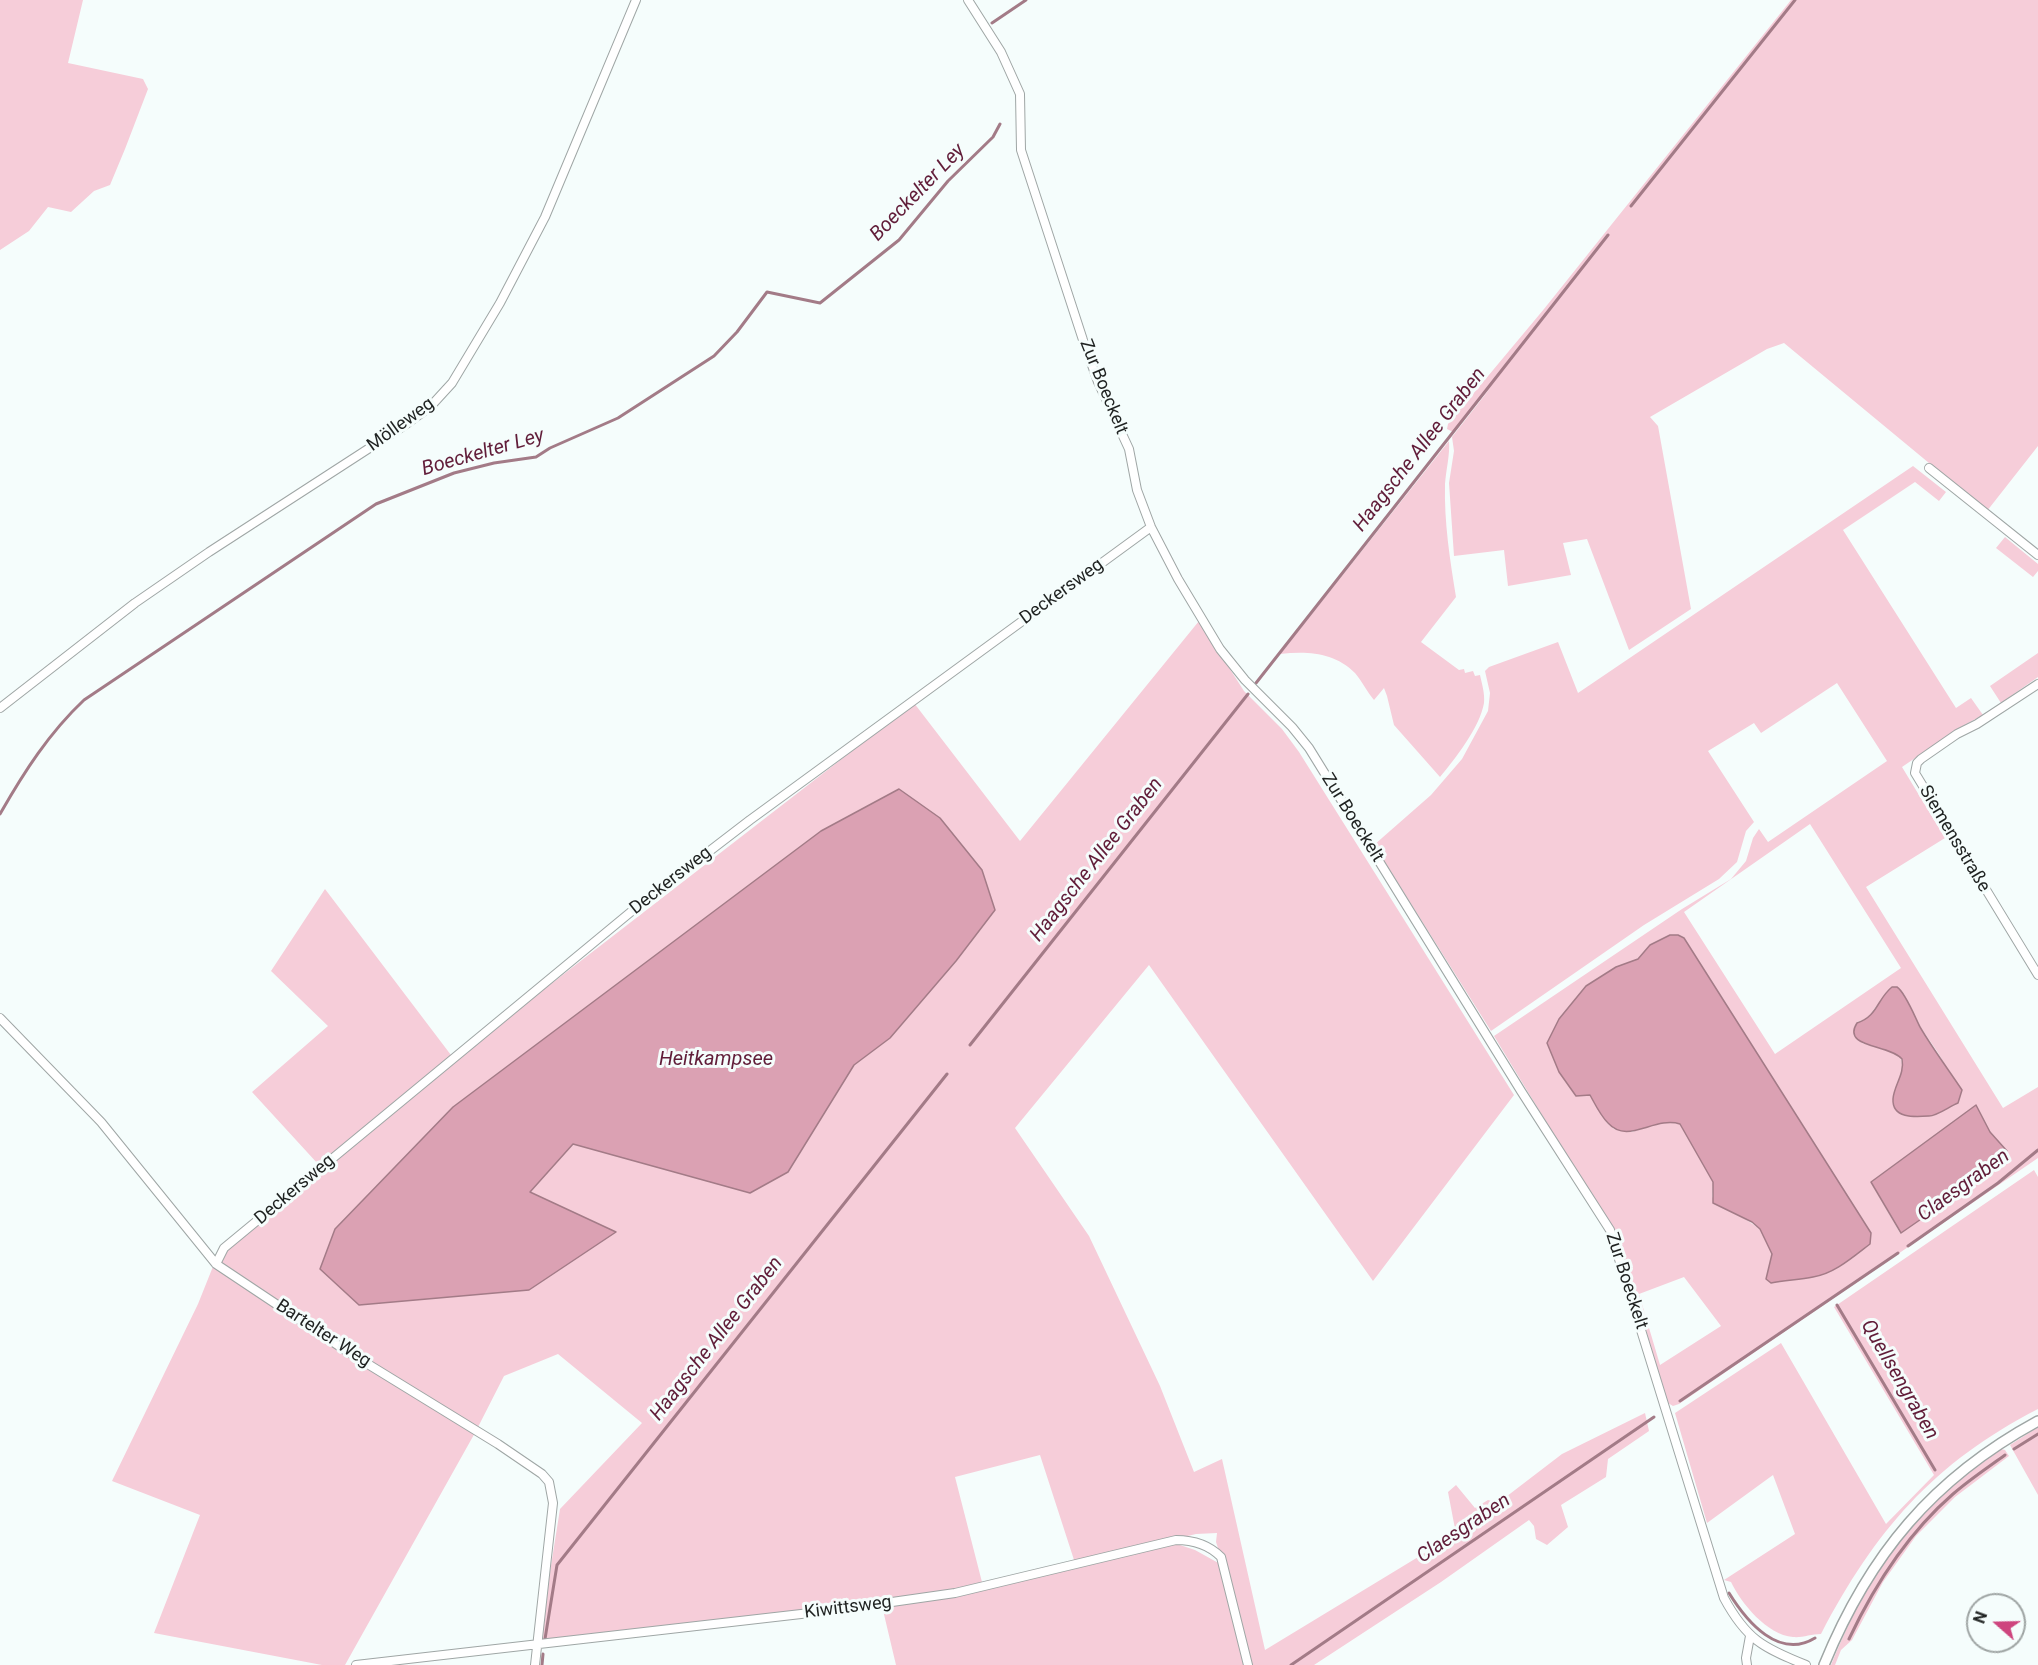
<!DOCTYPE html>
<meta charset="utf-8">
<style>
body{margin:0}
#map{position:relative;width:2038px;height:1665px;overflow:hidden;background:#f5fdfc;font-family:Roboto,sans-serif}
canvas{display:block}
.north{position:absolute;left:1966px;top:1593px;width:60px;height:60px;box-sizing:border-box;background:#f5fdfc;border:2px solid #9fa5a4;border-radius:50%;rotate:290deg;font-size:16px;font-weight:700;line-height:24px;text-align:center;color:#1f2221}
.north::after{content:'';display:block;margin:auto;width:21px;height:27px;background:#ce457e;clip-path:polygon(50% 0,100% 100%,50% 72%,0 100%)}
</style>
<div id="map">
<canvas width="2038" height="1665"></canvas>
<div class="north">N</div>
</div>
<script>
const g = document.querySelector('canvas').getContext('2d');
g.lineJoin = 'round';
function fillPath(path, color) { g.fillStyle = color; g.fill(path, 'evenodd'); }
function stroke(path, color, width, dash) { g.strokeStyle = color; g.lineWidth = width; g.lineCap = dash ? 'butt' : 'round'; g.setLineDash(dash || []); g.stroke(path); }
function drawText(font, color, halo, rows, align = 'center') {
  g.font = font + ' Roboto,sans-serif'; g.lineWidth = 6; g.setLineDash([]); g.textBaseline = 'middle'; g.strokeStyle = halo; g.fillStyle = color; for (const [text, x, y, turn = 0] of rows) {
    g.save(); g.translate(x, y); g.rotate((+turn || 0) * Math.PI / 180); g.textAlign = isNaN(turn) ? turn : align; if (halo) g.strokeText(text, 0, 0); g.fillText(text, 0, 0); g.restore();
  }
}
fillPath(new Path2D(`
 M0 0H83L68 63 143 79 148 89 125 149 110 185 94 191 71 212 48 207 29 231 0 250Z
 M1791 0H2038V446L1987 511 1784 343 1767 349 1650 417 1658 426 1691 609 1629 650 1587 539 1563 543 1571 575 1508 586 1504 550 1454 556 1449 483 1454 451 1452 437 1491 387 1453 432 1447 429 1448 424 1544 309Z
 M1449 441C1450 456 1446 469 1445 484 1444 522 1450 560 1456 597L1421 642 1459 670 1464 669 1465 673 1473 671 1475 676 1480 675C1482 684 1485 694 1484 703 1480 727 1455 759 1440 777L1394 725 1387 696 1384 688 1374 700C1367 692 1362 681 1355 673 1334 652 1307 651 1280 654Z
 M1913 466 1946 492 1939 501 1915 482 1843 530 1956 708 1971 698 1983 715 1959 728 1902 767 1945 838 1866 887 2003 1108 2038 1087V1158L1679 1404 1673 1406 1668 1403 1620 1245 1622 1241 1619 1234H1614L1494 1036 1682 909 1731 879 1746 861 1753 838 1759 829 1768 842 1887 761 1837 683 1761 733 1754 723 1708 751 1754 822 1746 831 1737 862 1719 879 1644 925 1491 1031 1374 845 1431 795 1462 759 1488 711 1490 693 1485 671 1489 667 1558 642 1578 693ZM1810 824 1901 968 1775 1054 1684 912ZM1678 935 1684 938 1871 1233 1870 1244 1814 1277 1797 1278 1771 1283 1766 1279 1772 1254 1760 1229 1712 1197 1713 1182 1680 1124 1664 1121 1632 1132 1614 1129 1607 1123 1590 1095 1576 1096 1559 1072V1019L1586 986 1616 967 1638 959 1650 945ZM1904 994C1911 1020 1932 1040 1944 1063 1951 1075 1954 1090 1958 1103L1930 1116H1915L1900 1056 1895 1052 1862 1043 1857 1022C1875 1017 1869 1011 1880 1003 1885 998 1897 997 1904 994ZM1976 1105 1990 1132 2007 1151 1900 1233 1871 1182ZM1684 1277 1721 1326 1660 1365 1639 1294Z
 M2005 537 2038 564V571L2033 577 1996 548Z
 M1199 621 1244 691 1282 729 1299 752 1514 1095 1373 1281 1149 965 1015 1128 1089 1236 1160 1386 1194 1472 1222 1459 1265 1650 1456 1534 1448 1492 1456 1485 1475 1508 1488 1500 1498 1503 1562 1454 1645 1413 1649 1431 1608 1459 1606 1477 1561 1505 1568 1527 1547 1545 1536 1539 1534 1526 1529 1520 1441 1582 1314 1665H1250L1234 1596 1216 1542 1217 1533 1196 1534 1075 1563 1040 1455 955 1477 983 1586 835 1608 539 1641 560 1509 642 1423 558 1354 504 1376 476 1431 345 1665H322L154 1633 200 1515 112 1481 198 1304 218 1254 318 1164 252 1092 328 1026 271 971 325 889 454 1059 914 703 1020 841ZM995 910 956 961 890 1038 854 1065 788 1172 750 1193 573 1144 530 1192 615 1232 335 1229 453 1107 618 985Z
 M2038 653V677L2001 703 1990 686Z
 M2034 1170 2038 1177V1409C1933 1463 1875 1531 1821 1634 1811 1634 1802 1638 1793 1637 1767 1635 1741 1603 1731 1582L1724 1580 1795 1534 1773 1475 1707 1523 1675 1413 1781 1343 1886 1524 1934 1475 1834 1307Z
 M2038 1427V1495L2010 1445Z
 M2001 1449 2005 1450 2009 1456 1955 1497 1916 1536 1883 1582 1852 1640 1841 1650 1835 1665H1831C1851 1617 1873 1569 1908 1530 1935 1498 1968 1473 2001 1449Z
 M1177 1544 1195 1550 1222 1565 1246 1665H896L882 1606 1142 1549Z`), '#f6cdd9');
const water = new Path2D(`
 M899 789 940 818 982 870 995 910 956 961 890 1038 854 1065 788 1172 750 1193 573 1144 530 1192 616 1232 529 1290 359 1305 320 1269 335 1229 453 1107 821 831Z
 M1670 935H1678L1684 938 1871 1233 1870 1244C1853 1257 1834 1274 1813 1277 1799 1280 1785 1280 1771 1283L1766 1279 1772 1254 1760 1229 1752 1222 1713 1203V1182L1680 1124C1654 1116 1628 1145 1608 1123 1600 1115 1595 1104 1590 1095L1576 1096 1559 1072 1547 1043 1559 1019 1586 986 1616 967 1638 959 1650 945Z
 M1892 987H1897C1905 992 1915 1017 1920 1027 1933 1049 1948 1069 1962 1090L1958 1103C1950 1106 1937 1116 1929 1116 1915 1117 1892 1119 1893 1099 1894 1085 1905 1074 1902 1059 1889 1044 1841 1048 1857 1023 1878 1016 1877 999 1892 987Z
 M1976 1105 1990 1132 2007 1151 2005 1161 1901 1233 1871 1182Z`);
fillPath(water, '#dba1b3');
stroke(water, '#a37b87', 1.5);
stroke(new Path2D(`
 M992 23 1026 0
 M1631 206 1795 0
 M1256 683 1608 235
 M0 814C24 772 49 733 84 700L376 504 454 473 494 463 536 457 550 448 618 418 714 356 737 332 767 292 820 303 899 240 948 181 993 137 1000 124
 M970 1045 1248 694
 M1908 1246 1998 1183 2038 1150
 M1837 1305 1935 1470
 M1680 1401 1898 1253
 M2014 1449 2038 1434
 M1729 1593C1747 1622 1779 1660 1815 1638
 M545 1639 557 1565 947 1074
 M1849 1639C1875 1584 1907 1534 1953 1494 1969 1480 1987 1468 2005 1455
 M542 1665 543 1654
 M1291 1665 1654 1417`), '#a37b87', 3);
const minor = new Path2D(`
 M968 0 1001 52 1020 94 1021 150 1083 340 1098 382 1129 449 1137 490 1151 527 1178 579 1220 649 1245 680 1292 727 1309 748 1521 1091 1610 1230 1724 1598C1746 1639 1763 1648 1806 1665
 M1929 468 2038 555
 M2038 684 1977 724 1957 734 1921 759 1917 763 1915 773 2038 975
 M0 708 135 603 209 552 405 425 430 407 452 383 500 303 545 217 636 0
 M0 1018 101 1122 216 1264 345 1350 498 1444 542 1474 549 1482 553 1503 535 1665
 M216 1264 224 1248 638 906 750 820 1151 527
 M356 1665 836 1610 955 1593 1176 1540C1193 1540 1209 1545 1221 1557L1248 1665
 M1747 1665 1746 1658 1750 1636`);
const tertiary = new Path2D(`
 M1824 1665C1869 1555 1933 1478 2038 1421`);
stroke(minor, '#9fa6a5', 10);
stroke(tertiary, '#9fa6a5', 12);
stroke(minor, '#fff', 8);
stroke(tertiary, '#fff', 9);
drawText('18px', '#1f2221', '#f5fdfc', [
 ["Zur Boeckelt",1103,387,68],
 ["Mölleweg",401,425,-36],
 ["Deckersweg",1062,592,-36],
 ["Zur Boeckelt",1352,818,58],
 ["Siemensstraße",1954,839,59],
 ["Deckersweg",671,881,-38],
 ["Deckersweg",295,1190,-40],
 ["Zur Boeckelt",1626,1281,72],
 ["Bartelter Weg",323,1334,33],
 ["Kiwittsweg",848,1608,-7]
]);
drawText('italic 20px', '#611d39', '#f5fdfc', [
 ["Boeckelter Ley",918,193,-46],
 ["Haagsche Allee Graben",1420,450,-52],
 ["Boeckelter Ley",483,453,-16],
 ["Haagsche Allee Graben",1097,860,-52],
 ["Heitkampsee",716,1060],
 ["Claesgraben",1964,1186,-36],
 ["Haagsche Allee Graben",717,1339,-52],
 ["Quellsengraben",1899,1380,60],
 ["Claesgraben",1464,1529,-34]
]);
</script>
